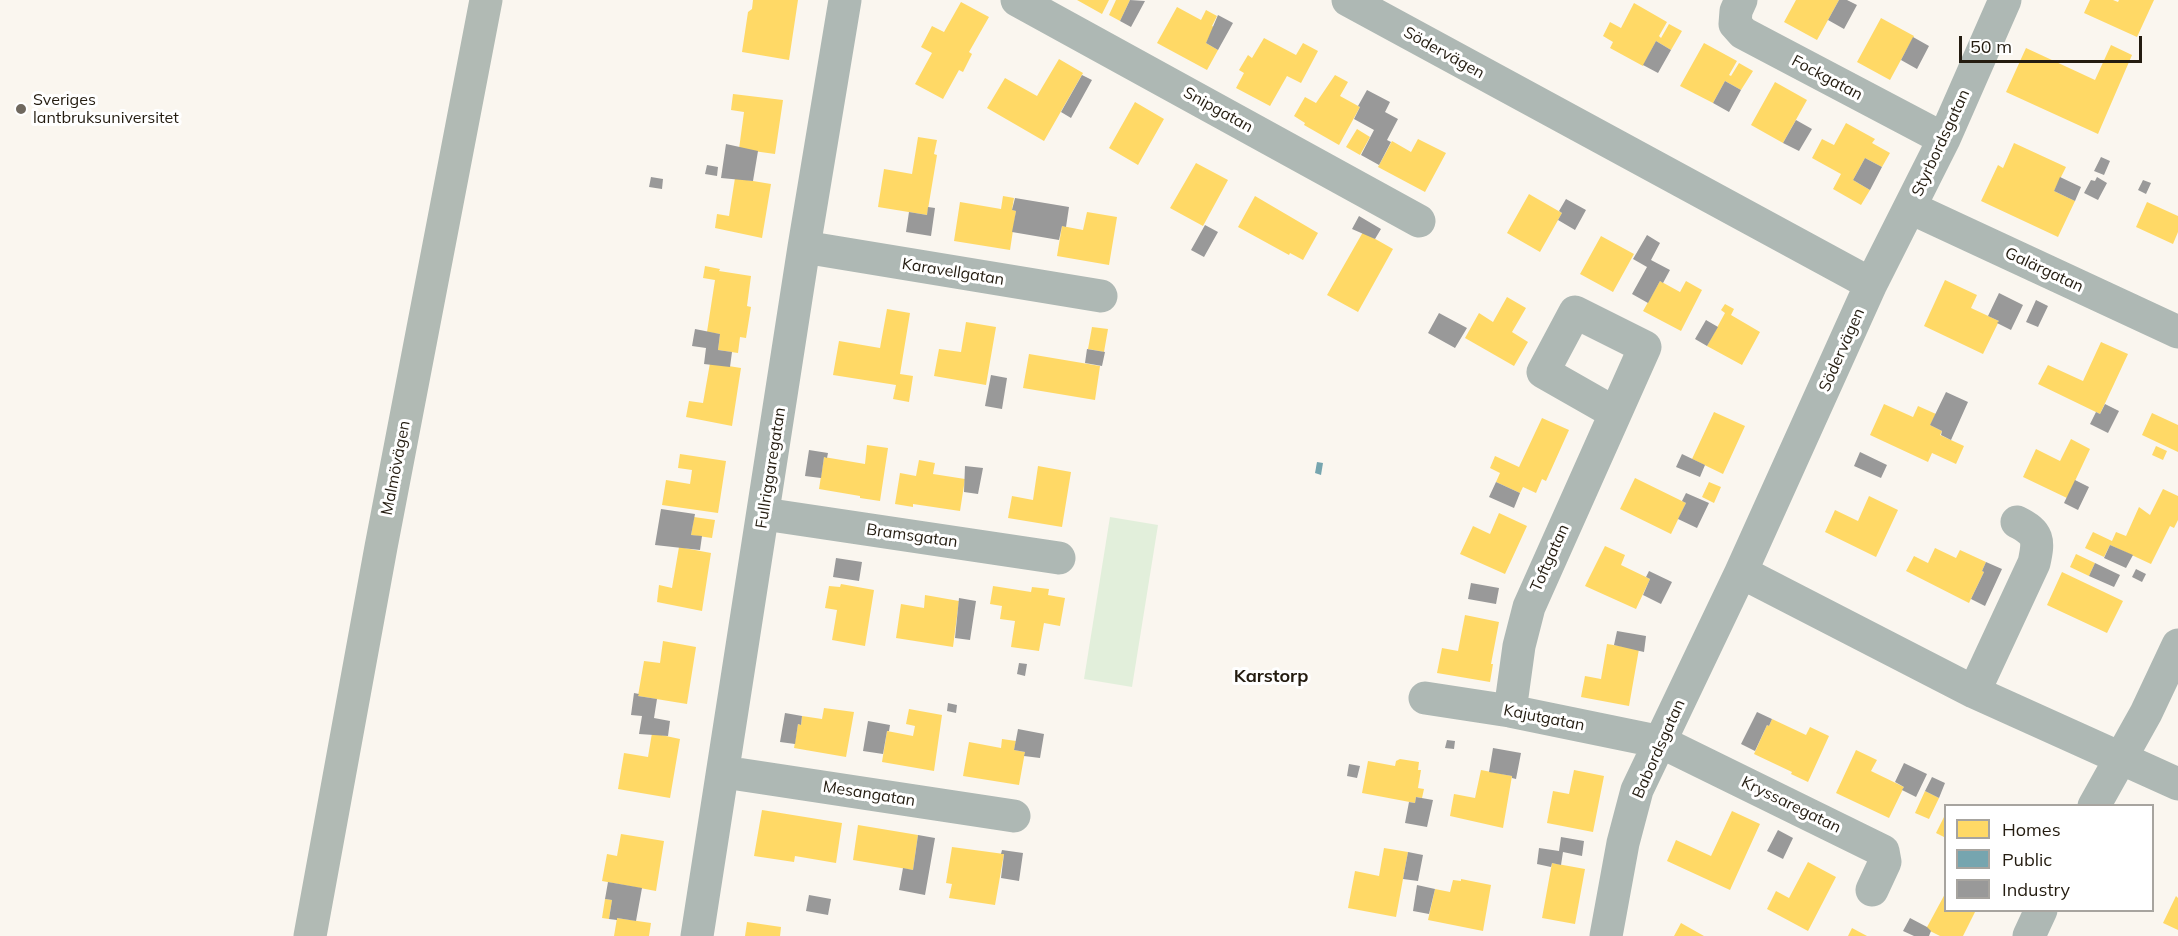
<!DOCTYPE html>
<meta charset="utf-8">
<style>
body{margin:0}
#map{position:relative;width:2178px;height:936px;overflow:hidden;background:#faf6ef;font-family:Mulish,sans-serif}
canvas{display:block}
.legend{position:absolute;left:1944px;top:804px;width:210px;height:108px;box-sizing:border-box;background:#fff;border:2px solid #a7a49f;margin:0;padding:8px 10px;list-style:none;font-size:18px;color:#241c10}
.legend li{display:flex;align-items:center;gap:12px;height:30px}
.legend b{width:30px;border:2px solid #a7a49f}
.scale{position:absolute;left:1959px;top:36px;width:183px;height:27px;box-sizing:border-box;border:3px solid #241c10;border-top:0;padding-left:8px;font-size:18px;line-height:21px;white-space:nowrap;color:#241c10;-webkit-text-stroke:4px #fff;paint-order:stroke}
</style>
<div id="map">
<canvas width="2178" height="936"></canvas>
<ul class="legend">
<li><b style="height:16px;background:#ffd966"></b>Homes</li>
<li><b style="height:16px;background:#76a5af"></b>Public</li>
<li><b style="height:16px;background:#999"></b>Industry</li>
</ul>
<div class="scale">50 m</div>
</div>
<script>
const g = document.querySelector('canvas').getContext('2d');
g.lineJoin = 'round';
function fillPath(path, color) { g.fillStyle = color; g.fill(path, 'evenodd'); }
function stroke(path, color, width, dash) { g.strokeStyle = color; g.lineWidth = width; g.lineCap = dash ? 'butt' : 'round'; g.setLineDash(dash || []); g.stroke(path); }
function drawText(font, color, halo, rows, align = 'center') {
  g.font = font + ' Mulish,sans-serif'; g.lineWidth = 6; g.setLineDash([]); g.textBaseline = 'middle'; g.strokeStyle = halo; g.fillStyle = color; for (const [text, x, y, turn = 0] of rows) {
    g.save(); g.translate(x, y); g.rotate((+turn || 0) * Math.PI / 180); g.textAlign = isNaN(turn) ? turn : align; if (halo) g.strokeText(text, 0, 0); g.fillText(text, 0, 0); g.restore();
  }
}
fillPath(new Path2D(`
 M1110 517 1158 525 1132 687 1084 679Z`), '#e2efdb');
fillPath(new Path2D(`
 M753 0H798L789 60 742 52 748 12 752 9Z
 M1077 0H1109L1102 14Z
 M1116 0H1130L1120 21 1109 15Z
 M1796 0H1839L1817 40 1784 22Z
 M2090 0H2113L2118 2 2119 0H2154L2137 37 2084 13Z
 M961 2 989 17 969 52 972 54 963 72 959 70 943 99 915 84 932 53 921 47 932 26 944 32Z
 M1634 3 1667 22 1659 36 1661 38 1669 24 1682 31 1671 50 1656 41 1643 66 1610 48 1613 42 1603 36 1610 22 1621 28Z
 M1177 7 1201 20 1206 10 1217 16 1212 26 1214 27 1206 43 1218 50 1207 70 1157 43Z
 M1881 18 1914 36 1890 80 1857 62Z
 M1264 38 1296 55 1303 43 1318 51 1301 83 1287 76 1270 106 1236 88 1244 73 1239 70 1248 55 1252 58Z
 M1704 43 1737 61 1729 75 1731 76 1739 63 1753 71 1741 90 1725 81 1713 103 1680 86Z
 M2111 45 2132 55 2098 134 2006 92 2026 48 2095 80Z
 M1059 59 1083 73 1044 141 987 108 1005 78 1037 96Z
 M1335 75 1348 82 1340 96 1360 107 1339 145 1304 125 1305 123 1294 116 1305 97 1316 103Z
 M1775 82 1807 100 1783 143 1751 125Z
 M733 94 783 100 775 154 739 149 744 112 731 110Z
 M1135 102 1164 119 1138 165 1109 148Z
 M1846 123 1875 139 1872 143 1890 153 1882 167 1865 158 1853 180 1870 190 1861 205 1833 189 1841 174 1812 158 1822 139 1834 145Z
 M1357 129 1370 137 1360 155 1346 147Z
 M918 137 937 140 934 154 937 155 927 215 878 207 884 169 912 174Z
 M1418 139 1446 153 1425 192 1378 167 1392 141 1411 152Z
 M2014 143 2066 167 2054 191 2075 201 2058 237 1981 201 1998 165 2003 168Z
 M1196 163 1228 180 1203 226 1170 208Z
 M735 178 771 184 762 238 715 228 717 214 729 216Z
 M1529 194 1562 213 1540 252 1507 233Z
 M1003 196 1014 198 1012 210 1016 211 1010 250 954 241 960 202 1001 209Z
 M1255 196 1318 233 1303 260 1290 253 1289 255 1238 227Z
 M2147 202 2178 216V232L2173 244 2136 227Z
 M1087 212 1117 217 1109 265 1057 256 1062 226 1083 230Z
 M1363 232 1393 249 1358 312 1327 295Z
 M1601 236 1634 254 1613 292 1580 274Z
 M705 266 720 269 719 271 751 276 747 306 751 307 746 338 740 337 738 353 718 350 720 334 707 332 715 280 703 278Z
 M1945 280 1977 295 1971 308 1999 321 1983 354 1924 326Z
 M1660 281 1680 292 1686 281 1702 290 1681 331 1643 311Z
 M1507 297 1526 308 1512 332 1528 342 1514 366 1465 338 1479 313 1493 322Z
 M1725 304 1734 309 1731 315 1760 332 1742 365 1707 346 1725 313 1721 310Z
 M887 309 910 313 900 374 913 376 909 402 893 399 896 385 833 375 839 341 880 348Z
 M966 322 996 327 986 385 934 376 939 349 961 352Z
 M1092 327 1108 329 1104 352 1088 349Z
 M2101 342 2128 354 2100 414 2038 384 2048 365 2083 381Z
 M1029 354 1100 366 1095 400 1023 388Z
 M710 363 741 368 732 426 686 417 689 401 703 403Z
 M1884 404 1913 417 1918 406 1936 414 1930 425 1942 431 1940 435 1964 446 1956 464 1932 453 1928 462 1870 435Z
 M1714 412 1745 426 1723 474 1692 459Z
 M2152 413 2178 425V452L2142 435Z
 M1542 418 1569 430 1546 481 1542 479 1536 493 1523 487 1520 493 1496 482 1500 473 1490 468 1495 456 1519 467Z
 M2071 439 2090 449 2067 498 2023 477 2036 449 2060 461Z
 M867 445 888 448 880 501 860 498V496L819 489 824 457 865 464Z
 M2156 446 2167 451 2163 460 2152 455Z
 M680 454 726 461 718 513 662 505 666 480 690 484 692 470 678 468Z
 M919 460 935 463 933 474 965 479 960 511 913 504V507L895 504 900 473 916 476Z
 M1038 466 1071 472 1062 527 1008 518 1012 496 1033 500Z
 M1635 478 1686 503 1671 534 1620 509Z
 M1709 482 1721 487 1714 503 1702 497Z
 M2163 489 2178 496V520L2174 528 2170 526 2151 564 2110 545 2104 557 2085 548 2093 532 2112 541 2116 532 2126 536 2139 507 2150 515Z
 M1869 496 1898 510 1876 557 1825 532 1835 510 1858 521Z
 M1499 513 1527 526 1505 574 1460 554 1473 526 1490 534Z
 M694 517 715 520 712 538 691 535Z
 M1605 546 1625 555 1621 565 1650 579 1636 609 1585 586Z
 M679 547 711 553 702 611 657 602 659 585 672 588Z
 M1935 548 1956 558 1960 550 1986 562 1982 571 1984 572 1969 603 1906 571 1914 556 1928 563Z
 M2076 554 2095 563 2089 576 2070 567Z
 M2062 572 2123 601 2107 633 2047 605Z
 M841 584 874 590 865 646 832 640 837 610 825 608 829 586 840 587Z
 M993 586 1031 592 1032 587 1049 589 1048 595 1065 598 1060 626 1044 623 1039 651 1011 647 1015 621 1000 619 1002 606 990 604Z
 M925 595 959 601 953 647 896 638 901 604 924 608Z
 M1465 615 1499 622 1491 664H1493L1490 682 1437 673 1442 648 1458 651Z
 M663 641 696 647 687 704 638 696 644 661 660 663Z
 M1607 644 1639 649 1629 706 1581 697 1585 676 1601 679Z
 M824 708 854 712 846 757 794 748 798 724 801 725 802 716 822 719Z
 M909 709 942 715 934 771 882 762 887 731 913 736 915 726 906 724Z
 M1772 719 1806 735 1810 727 1829 736 1808 782 1791 774 1792 772 1754 754 1767 725 1769 726Z
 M652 733 680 739 670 798 618 789 624 753 648 757Z
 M1002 739 1016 741 1014 750 1025 752 1019 785 963 776 969 742 1001 748Z
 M1856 750 1877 760 1871 771 1904 787 1889 818 1836 793Z
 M1400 759 1419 762 1418 770H1421L1418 788 1424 789 1422 798 1416 797 1415 803 1362 793 1368 761 1395 766 1396 761Z
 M1481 770 1512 776 1503 828 1450 816 1454 794 1475 798Z
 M1574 770 1604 776 1593 832 1547 823 1553 791 1569 794Z
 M1925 791 1939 798 1929 819 1915 813Z
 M762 810 842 823 836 863 795 856 794 862 754 856Z
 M1732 811 1760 824 1730 890 1667 861 1676 840 1711 856Z
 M1946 813V838L1936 833Z
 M858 825 918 835 913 870 853 860Z
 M621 834 664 841 656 891 602 881 607 854 617 856Z
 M952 847 1004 854 995 905 949 898 952 884 946 883Z
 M1384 848 1408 852 1396 917 1348 908 1355 871 1379 876Z
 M1808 862 1836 877 1808 931 1767 909 1776 891 1789 898Z
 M1552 863 1585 869 1575 924 1542 918Z
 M1461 879 1491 885 1483 931 1428 920 1435 889 1450 892 1453 880 1461 881Z
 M1946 892V910H1976L1963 936H1940L1926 929Z
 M2176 896 2178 898V930L2163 923Z
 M605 899 612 900 609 919 602 918Z
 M617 918 651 923 649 936H614Z
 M747 922 781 927 780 936H745Z
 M1681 923 1704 936H1674Z
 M1852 928 1867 936H1848Z`), '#ffd966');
fillPath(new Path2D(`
 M1317 462 1323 463 1321 475 1315 473Z`), '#76a5af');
fillPath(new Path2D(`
 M1130 0 1145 1 1131 27 1120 21Z
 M1839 0H1847L1857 5 1844 29 1828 20Z
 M1218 15 1233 23 1218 50 1206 43Z
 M1913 37 1929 46 1917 69 1901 60Z
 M1656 41 1671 50 1658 73 1643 65Z
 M1082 75 1092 80 1071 118 1061 112Z
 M1725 81 1741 90 1729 112 1713 103Z
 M1367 90 1390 102 1385 112 1398 119 1387 140 1391 142 1379 165 1361 155 1374 130 1354 119 1360 107 1358 106Z
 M1796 120 1812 129 1799 151 1783 143Z
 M726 144 758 151 753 181 721 178Z
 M2101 157 2110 161 2104 175 2094 171Z
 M1865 158 1882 167 1870 190 1853 180Z
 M707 165 718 167 717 176 705 174Z
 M651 177 663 179 662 189 649 187Z
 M2060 177 2081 187 2075 201 2054 191Z
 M2097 177 2107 183 2098 200 2084 193 2091 180 2095 181Z
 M2143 180 2151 183 2146 194 2138 190Z
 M1015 198 1069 207 1066 227 1062 226 1059 240 1012 232 1016 211 1012 210Z
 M1566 199 1586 210 1575 230 1558 220 1562 213 1559 211Z
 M928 207 935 208 931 236 906 232 909 212 927 215Z
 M1359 216 1381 229 1375 239 1352 229Z
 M1205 225 1218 232 1204 257 1191 250Z
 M1647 235 1660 243 1651 260 1670 270 1663 283 1660 281 1648 303 1632 294 1647 267 1633 259Z
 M1999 293 2023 305 2011 330 1997 323 1999 321 1988 316Z
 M2036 300 2048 306 2038 327 2026 322Z
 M1439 313 1467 328 1455 348 1428 333Z
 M1706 320 1718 327 1707 346 1695 339Z
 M695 329 720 334 718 350 732 352 730 367 704 364 706 348 692 346Z
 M1087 349 1105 352 1102 366 1085 363Z
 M991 375 1007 378 1002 409 985 406Z
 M1946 392 1968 402 1951 440 1941 435 1942 431 1930 425Z
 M2105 404 2119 411 2108 433 2090 424 2096 412 2100 414Z
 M809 450 828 453 827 458 824 457 821 478 805 476Z
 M1860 452 1887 465 1881 478 1854 466Z
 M1682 454 1705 465 1700 477 1676 467Z
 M965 466 983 468 978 494 964 492Z
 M2075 480 2089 487 2078 510 2064 503Z
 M1496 482 1520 493 1514 508 1489 497Z
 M1686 493 1709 503 1697 528 1678 519 1686 503 1682 501Z
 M661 509 695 514 691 535 702 536 700 550 655 545Z
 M2110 545 2133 555 2126 568 2104 558Z
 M836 558 862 562 859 581 833 577Z
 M1986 562 2002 569 1985 606 1971 599 1984 572 1982 571Z
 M2095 563 2120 575 2114 587 2089 576Z
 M2136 569 2146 574 2142 582 2132 577Z
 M1649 571 1672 582 1661 604 1643 595 1650 579 1646 577Z
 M1471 583 1499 588 1496 604 1468 599Z
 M959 598 976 601 970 640 955 638Z
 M1617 631 1646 636 1644 652 1614 645Z
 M1019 663 1027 664 1025 676 1017 674Z
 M634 693 639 694 638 696 657 699 654 718 670 721 668 736 639 734 642 716 631 715Z
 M948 703 957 705 956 713 947 711Z
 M1757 712 1772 719 1769 726 1767 725 1755 751 1741 744Z
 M785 713 802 716 801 725 798 724 795 744 780 742Z
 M868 721 890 725 889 731H887L883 754 863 751Z
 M1018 729 1044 734 1040 758 1024 756 1025 752 1014 750Z
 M1447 740 1455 741 1454 749 1445 748Z
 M1493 748 1521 753 1516 779 1512 778V776L1489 772Z
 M1904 763 1927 774 1916 797 1902 790 1904 787 1895 782Z
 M1349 764 1360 766 1357 778 1347 776Z
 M1932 777 1945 783 1939 798 1925 791Z
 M1416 797 1433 800 1427 827 1405 823 1409 802 1415 803Z
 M1778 830 1793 838 1783 859 1767 851Z
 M918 835 935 838 925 895 899 890 903 868 913 870Z
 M1561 837 1584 841 1582 856 1563 852 1561 865 1552 863 1551 867 1537 864 1539 848 1559 851Z
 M1002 850 1023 853 1019 881 1001 878 1004 854H1001Z
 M1408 852 1423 855 1418 881 1403 879Z
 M608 882 642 888 636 921 617 918V920L609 919 612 900 605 899Z
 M1417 885 1435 889 1429 914 1413 911Z
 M809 895 831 899 828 915 806 911Z
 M1910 918 1927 927 1931 931 1929 936H1914L1903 931Z`), '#999');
stroke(new Path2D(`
 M1017 0 1419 221
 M1348 0 1871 284 1741 572 1974 692 2178 784
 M1741 0 1736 11 1735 24 1743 33 1944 139
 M1911 208 2178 332
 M804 247 1101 296
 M1871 284 1944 139 2005 0
 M764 514 1059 558
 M1974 692 2034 563C2039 540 2039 533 2017 522
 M1425 698 1510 711 1661 742 1883 851 1885 862 1872 890
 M1510 711 1519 646 1529 607 1645 347 1575 312 1543 372 1615 413
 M724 772 1014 816
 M2094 806 2146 713 2178 645
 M697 936 804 247 845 0
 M1606 936 1623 843 1637 790 1741 572
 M2029 936 2041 910`), '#aeb8b4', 33);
stroke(new Path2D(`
 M310 936 381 547 486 0`), '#b1bab4', 33);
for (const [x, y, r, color] of [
 [21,109,6,"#6f685e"]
]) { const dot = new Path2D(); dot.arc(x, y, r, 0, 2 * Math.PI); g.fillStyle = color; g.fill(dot); stroke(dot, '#fff', 2); }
drawText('16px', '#241c10', '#fff', [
 ["Södervägen",1444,53,29],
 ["Fockgatan",1827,78,28],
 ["Snipgatan",1218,110,29],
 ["Styrbordsgatan",1941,143,-65],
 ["Galärgatan",2044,270,25],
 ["Karavellgatan",953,272,9],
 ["Södervägen",1842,350,-66],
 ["Malmövägen",396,468,-79],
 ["Fullriggaregatan",771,468,-81],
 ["Bramsgatan",912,536,8],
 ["Toftgatan",1550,558,-66],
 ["Kajutgatan",1544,718,11],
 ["Babordsgatan",1659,749,-66],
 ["Mesangatan",869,794,9],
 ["Kryssaregatan",1791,805,26]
]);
drawText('16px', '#241c10', '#fff', [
 ["Sveriges",33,100],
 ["lantbruksuniversitet",33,118]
], 'left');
drawText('bold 18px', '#241c10', '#fff', [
 ["Karstorp",1271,677]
]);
</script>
